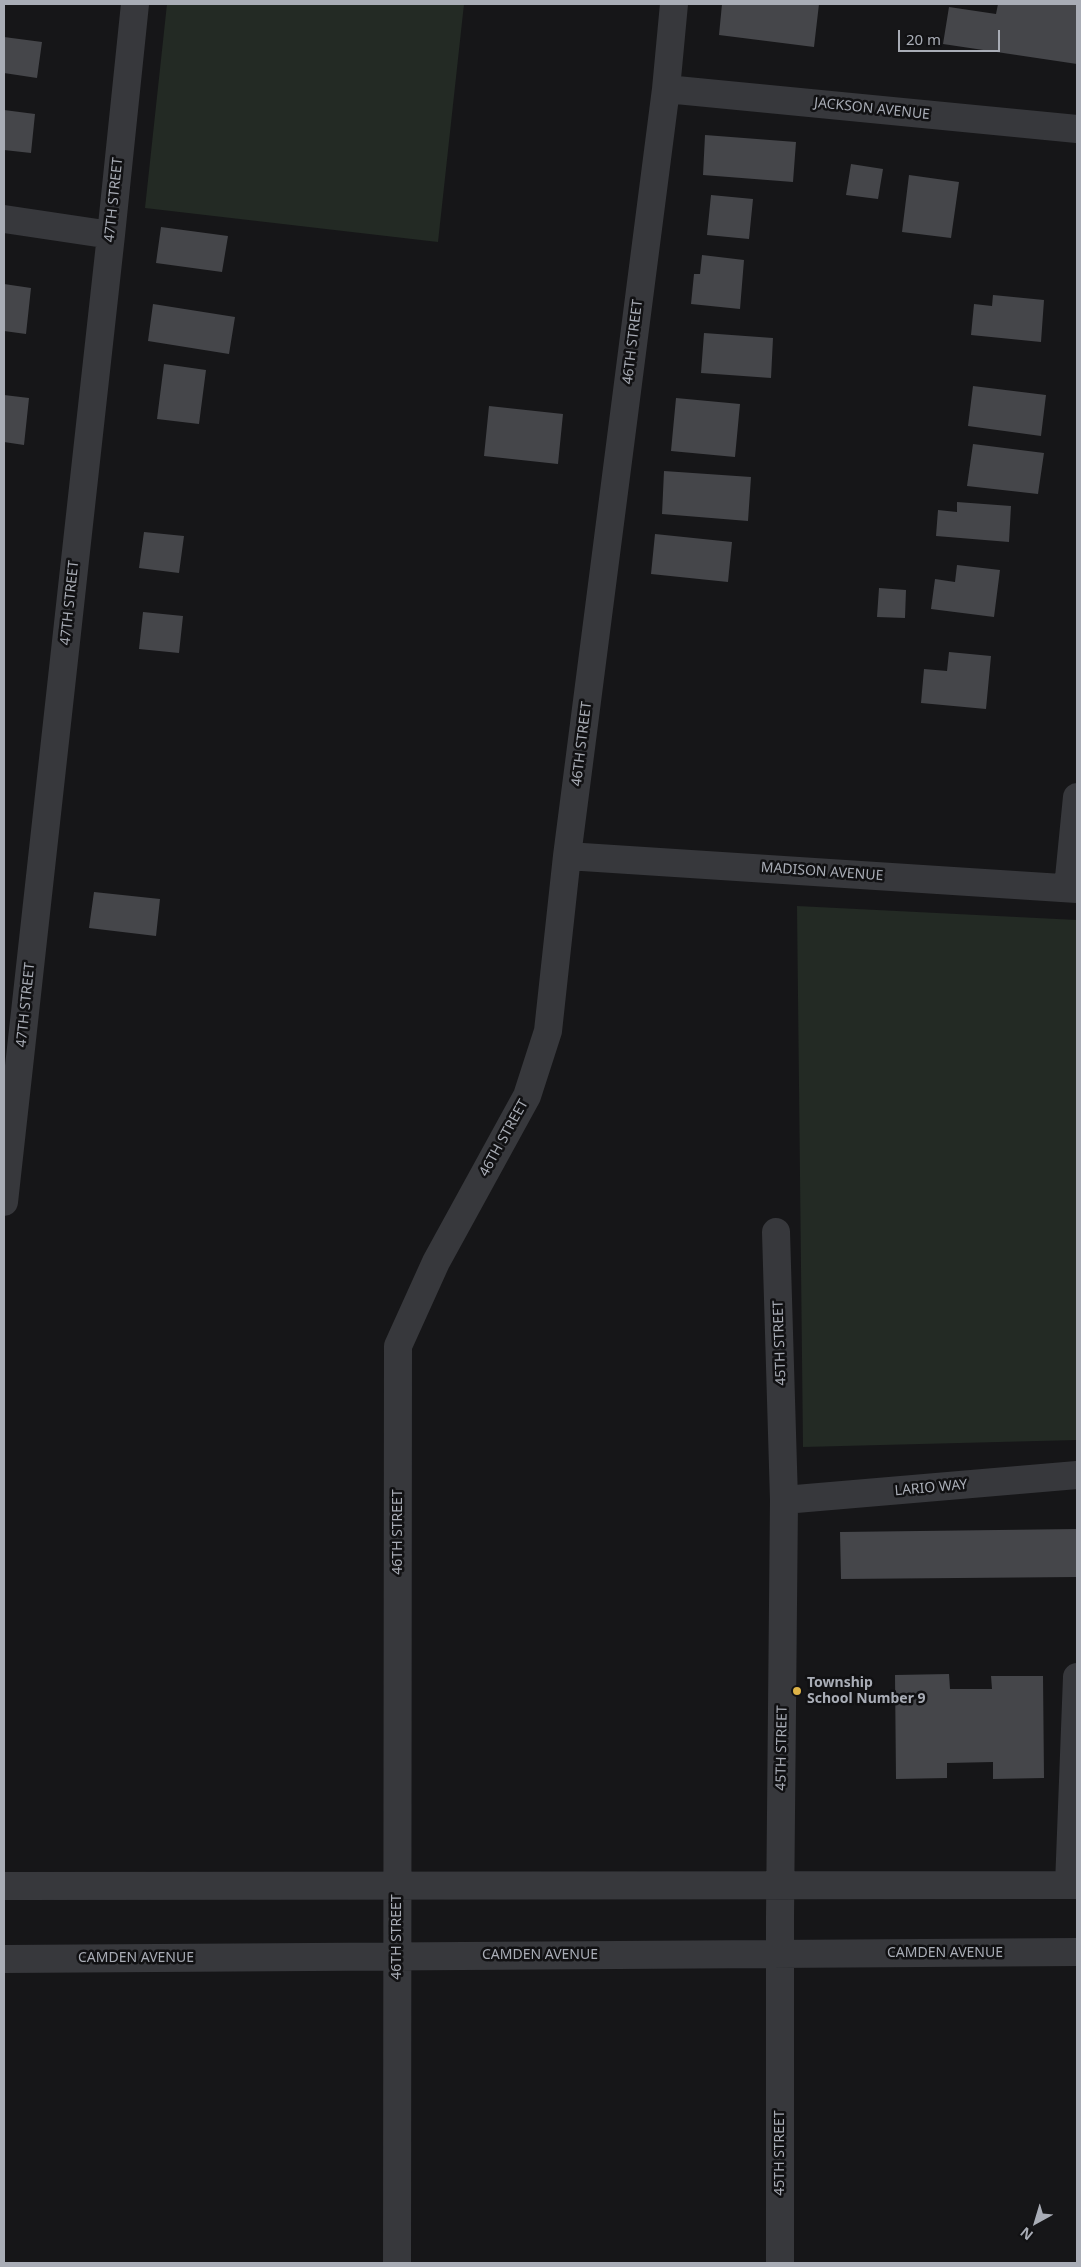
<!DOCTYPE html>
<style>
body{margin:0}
#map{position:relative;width:1081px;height:2267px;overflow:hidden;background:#161618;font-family:"Noto Sans",sans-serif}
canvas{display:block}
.frame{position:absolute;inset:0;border:5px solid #a9adb6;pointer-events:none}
.north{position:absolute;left:1011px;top:2197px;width:50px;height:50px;-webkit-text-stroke:4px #111113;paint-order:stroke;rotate:219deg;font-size:14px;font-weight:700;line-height:20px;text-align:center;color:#a9adb6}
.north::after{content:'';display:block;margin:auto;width:18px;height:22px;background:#a9adb6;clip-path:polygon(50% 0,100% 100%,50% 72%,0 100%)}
.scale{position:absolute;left:898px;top:30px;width:102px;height:22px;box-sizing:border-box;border:2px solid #a9adb6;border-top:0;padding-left:6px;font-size:15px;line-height:18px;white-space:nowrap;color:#a9adb6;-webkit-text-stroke:4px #111113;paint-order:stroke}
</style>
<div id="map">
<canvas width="1081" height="2267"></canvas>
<div class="frame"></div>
<div class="north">N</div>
<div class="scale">20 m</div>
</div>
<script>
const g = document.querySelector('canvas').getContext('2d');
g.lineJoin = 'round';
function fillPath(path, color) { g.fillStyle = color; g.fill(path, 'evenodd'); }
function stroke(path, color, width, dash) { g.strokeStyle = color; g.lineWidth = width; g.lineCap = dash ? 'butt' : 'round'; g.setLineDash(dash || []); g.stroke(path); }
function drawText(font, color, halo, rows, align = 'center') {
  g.font = font + ' "Noto Sans",sans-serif'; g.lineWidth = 5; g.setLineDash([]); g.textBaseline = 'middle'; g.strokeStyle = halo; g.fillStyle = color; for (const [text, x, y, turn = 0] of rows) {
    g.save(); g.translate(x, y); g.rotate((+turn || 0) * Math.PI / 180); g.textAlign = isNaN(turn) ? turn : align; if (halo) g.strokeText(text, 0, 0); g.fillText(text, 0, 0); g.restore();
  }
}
fillPath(new Path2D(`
 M167 4H464L438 242 145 208Z
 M797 906 1077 920V1440L803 1447Z`), '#232a24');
fillPath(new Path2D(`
 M722 4H819L814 47 719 35Z
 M998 4H1077V64L943 44 949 7 996 14Z
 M4 37 42 42 37 78 4 73Z
 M4 110 35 114 31 153 4 150Z
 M705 135 796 142 793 182 703 175Z
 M851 164 883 169 878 199 846 195Z
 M909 175 959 182 951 238 902 232Z
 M711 195 753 199 749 239 707 235Z
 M161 227 228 236 222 272 156 263Z
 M702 255 744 260 740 309 691 304 694 274H700Z
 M4 284 31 288 26 334 4 331Z
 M993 295 1044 300 1041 342 971 335 974 304 992 306Z
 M153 304 235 317 229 354 148 341Z
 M704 333 773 338 771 378 701 373Z
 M164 364 206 370 199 424 157 419Z
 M973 386 1046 395 1041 436 968 426Z
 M4 395 29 398 24 445 4 442Z
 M676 398 740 404 735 457 671 451Z
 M489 406 563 414 558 464 484 456Z
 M973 444 1044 453 1038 494 967 486Z
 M664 471 751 477 748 521 662 514Z
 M957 502 1011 506 1009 542 936 536 938 510 957 512Z
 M144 532 184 536 179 573 139 568Z
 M655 534 732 542 728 582 651 574Z
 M957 565 1000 570 994 617 931 609 935 579 955 582Z
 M879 588 906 590 905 618 877 617Z
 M143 612 183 616 179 653 139 649Z
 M949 652 991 656 986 709 921 703 924 669 947 671Z
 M94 892 160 899 156 936 89 928Z
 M1077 1529V1577L841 1579 840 1532Z
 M949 1674 950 1689H992L991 1676H1043L1044 1778 993 1779V1762L947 1763V1778L896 1779 895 1675Z`), '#45464a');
stroke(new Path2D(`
 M666 89 1077 129
 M4 219 111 235
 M567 856 1077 889
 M1068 888 1077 797
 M4 1202 111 235 135 4
 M776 1232 784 1500 780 1917V2263
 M784 1500 1077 1475
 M1069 1885 1077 1677
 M4 1886 1077 1885
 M4 1959 1077 1952
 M397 2263 398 1346 436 1262 527 1096 548 1031 567 856 666 89 674 4`), '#37383c', 28);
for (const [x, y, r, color] of [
 [797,1691,5,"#deb347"]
]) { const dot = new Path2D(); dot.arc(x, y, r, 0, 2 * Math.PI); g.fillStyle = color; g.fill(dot); stroke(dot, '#111113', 2); }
drawText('14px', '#a9adb6', '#111113', [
 ["JACKSON AVENUE",872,109,6],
 ["47TH STREET",114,200,-84],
 ["46TH STREET",633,342,-83],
 ["47TH STREET",70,603,-84],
 ["46TH STREET",582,744,-83],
 ["MADISON AVENUE",822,872,4],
 ["47TH STREET",26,1005,-84],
 ["46TH STREET",504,1138,-61],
 ["45TH STREET",780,1343,-92],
 ["LARIO WAY",931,1488,-5],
 ["46TH STREET",398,1532,-90],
 ["45TH STREET",782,1748,-89],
 ["46TH STREET",397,1937,-90],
 ["CAMDEN AVENUE",945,1953],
 ["CAMDEN AVENUE",540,1955],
 ["CAMDEN AVENUE",136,1958],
 ["45TH STREET",780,2153,-90]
]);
drawText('bold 14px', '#a9adb6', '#111113', [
 ["Township",807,1683],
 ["School Number 9",807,1699]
], 'left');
</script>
